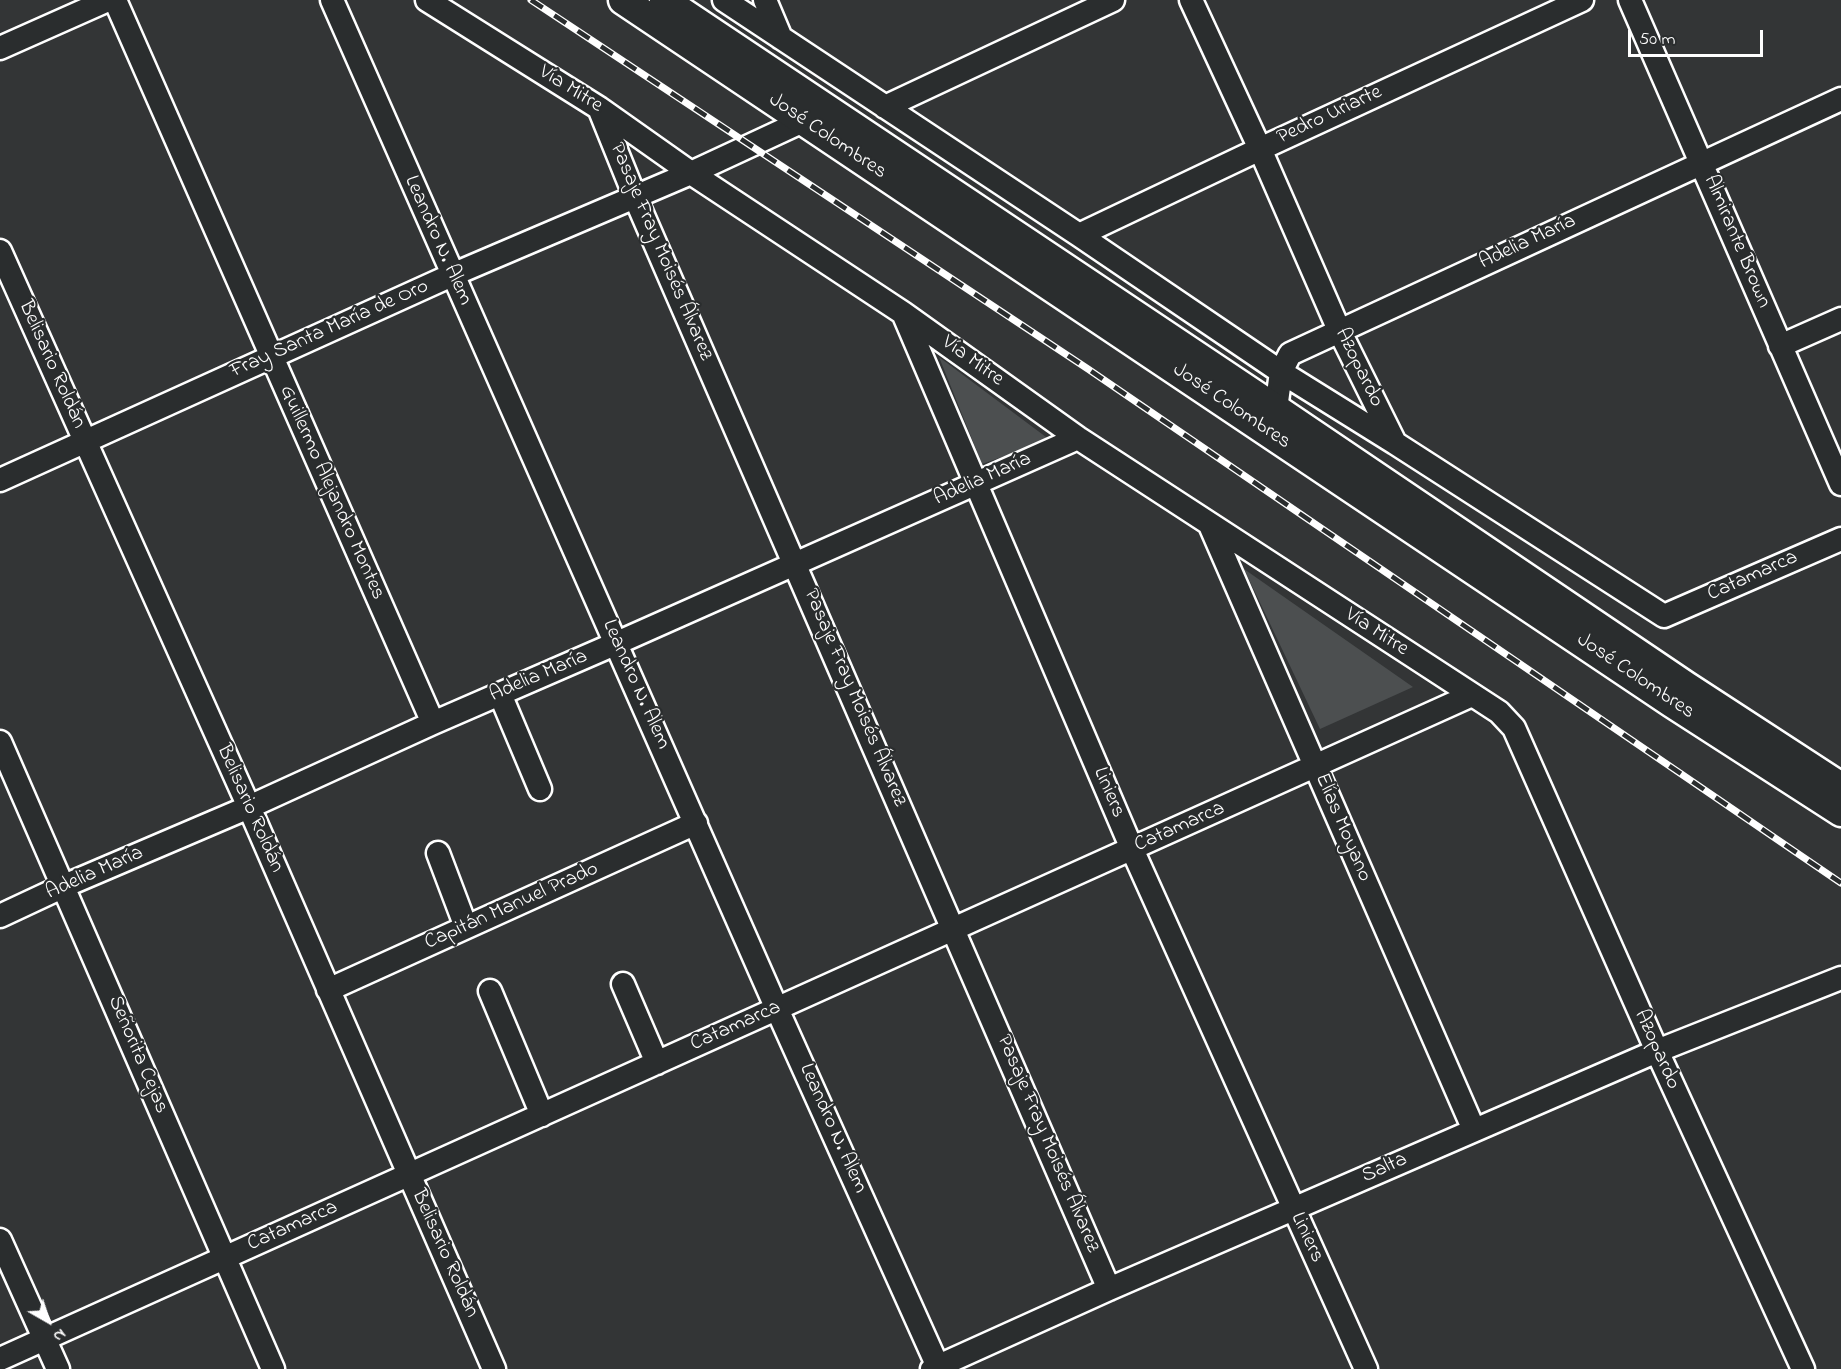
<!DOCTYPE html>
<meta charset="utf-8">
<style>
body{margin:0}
#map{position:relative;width:1841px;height:1369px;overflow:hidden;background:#333536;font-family:"Indie Flower",sans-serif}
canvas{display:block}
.north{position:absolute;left:18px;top:1291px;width:60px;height:60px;-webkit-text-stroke:4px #2a2d2e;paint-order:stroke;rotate:141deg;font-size:16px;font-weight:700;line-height:24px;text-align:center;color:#fff}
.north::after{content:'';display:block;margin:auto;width:21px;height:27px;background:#fff;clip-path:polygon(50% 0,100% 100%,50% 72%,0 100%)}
.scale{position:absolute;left:1628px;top:30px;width:135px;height:27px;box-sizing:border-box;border:3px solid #fff;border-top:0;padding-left:8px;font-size:18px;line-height:21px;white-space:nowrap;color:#fff;-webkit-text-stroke:4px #2a2d2e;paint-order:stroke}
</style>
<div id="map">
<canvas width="1841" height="1369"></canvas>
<div class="north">N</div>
<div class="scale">50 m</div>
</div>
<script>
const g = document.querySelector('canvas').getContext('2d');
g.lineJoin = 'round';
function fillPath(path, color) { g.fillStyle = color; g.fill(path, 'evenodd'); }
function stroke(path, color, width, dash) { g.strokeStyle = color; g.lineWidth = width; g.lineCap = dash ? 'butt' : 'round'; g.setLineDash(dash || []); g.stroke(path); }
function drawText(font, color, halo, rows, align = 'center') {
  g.font = font + ' "Indie Flower",sans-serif'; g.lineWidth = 4.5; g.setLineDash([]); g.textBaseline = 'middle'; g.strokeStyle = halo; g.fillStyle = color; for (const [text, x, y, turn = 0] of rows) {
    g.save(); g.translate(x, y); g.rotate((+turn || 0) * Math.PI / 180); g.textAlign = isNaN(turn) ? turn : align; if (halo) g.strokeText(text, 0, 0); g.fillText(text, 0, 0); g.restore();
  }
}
fillPath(new Path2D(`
 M939 357 1050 440 982 464Z
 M1244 569 1413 687 1320 729Z`), '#4c4f50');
const minor = new Path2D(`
 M115 0 433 723
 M332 0 777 1009 939 1369
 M427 0 599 108 691 173 903 313 1078 438 1499 712 1514 728 1657 1051 1803 1369
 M724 0 1079 235 1281 372 1395 443
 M765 0 781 38
 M1191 0 1260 149 1339 330 1395 443 1664 616 1841 539
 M1630 0 1841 484
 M0 48 108 0
 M885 107 1113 0
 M599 108 635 197 1109 1289
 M1079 235 1260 149 1582 0
 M0 251 249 807 494 1369
 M903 313 1132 849 1366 1369
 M1780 346 1841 319
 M1267 421 1276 409 1281 372 1290 354 1841 99
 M0 480 452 275 691 173 803 121 814 112
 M1210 525 1474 1130
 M500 694 540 789
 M0 742 273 1369
 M438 853 466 927
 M0 916 64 886 249 807 433 723 617 643 1078 438
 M623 984 657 1063
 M328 990 696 823
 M490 991 542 1115
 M0 1240 58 1369
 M0 1359 1472 695
 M932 1369 1109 1289 1657 1051 1841 978`);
const major = new Path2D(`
 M623 0 1672 703 1841 812
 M664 0 1276 409 1686 686 1841 787`);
stroke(minor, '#fff', 27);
stroke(major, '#fff', 33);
stroke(minor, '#2a2d2e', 22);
stroke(major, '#2a2d2e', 28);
const rail = new Path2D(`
 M531 0 1088 369 1841 883`);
stroke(rail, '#fff', 7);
stroke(rail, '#2a2d2e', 4.5, [14]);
drawText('21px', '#fff', '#2a2d2e', [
 ["Vía Mitre",570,90,32],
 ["Pedro Uriarte",1330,116,-25],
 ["José Colombres",827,137,34],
 ["Leandro N. Alem",437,241,66],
 ["Almirante Brown",1736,242,67],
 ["Adelia María",1528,243,-25],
 ["Pasaje Fray Moisés Álvarez",660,252,67],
 ["Fray Santa María de Oro",330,330,-24],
 ["Vía Mitre",972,362,36],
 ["Belisario Roldán",51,365,66],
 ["Azopardo",1358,368,64],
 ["José Colombres",1231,407,34],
 ["Adelia María",983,480,-24],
 ["Guillermo Alejandro Montes",331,493,66],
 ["Catamarca",1753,577,-24],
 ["Vía Mitre",1376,633,33],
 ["Adelia María",539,677,-23],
 ["José Colombres",1635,677,34],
 ["Leandro N. Alem",635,685,66],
 ["Pasaje Fray Moisés Álvarez",854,698,67],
 ["Liniers",1108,793,67],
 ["Belisario Roldán",249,809,66],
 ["Catamarca",1180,828,-24],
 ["Elías Moyano",1342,828,67],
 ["Adelia María",95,874,-24],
 ["Capitán Manuel Prado",512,907,-24],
 ["Catamarca",736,1027,-24],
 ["Azopardo",1656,1050,66],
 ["Señorita Cejas",137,1055,67],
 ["Leandro N. Alem",832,1129,66],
 ["Pasaje Fray Moisés Álvarez",1047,1144,67],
 ["Salta",1385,1169,-24],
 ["Catamarca",293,1227,-24],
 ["Liniers",1306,1238,65],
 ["Belisario Roldán",444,1254,66]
]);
</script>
